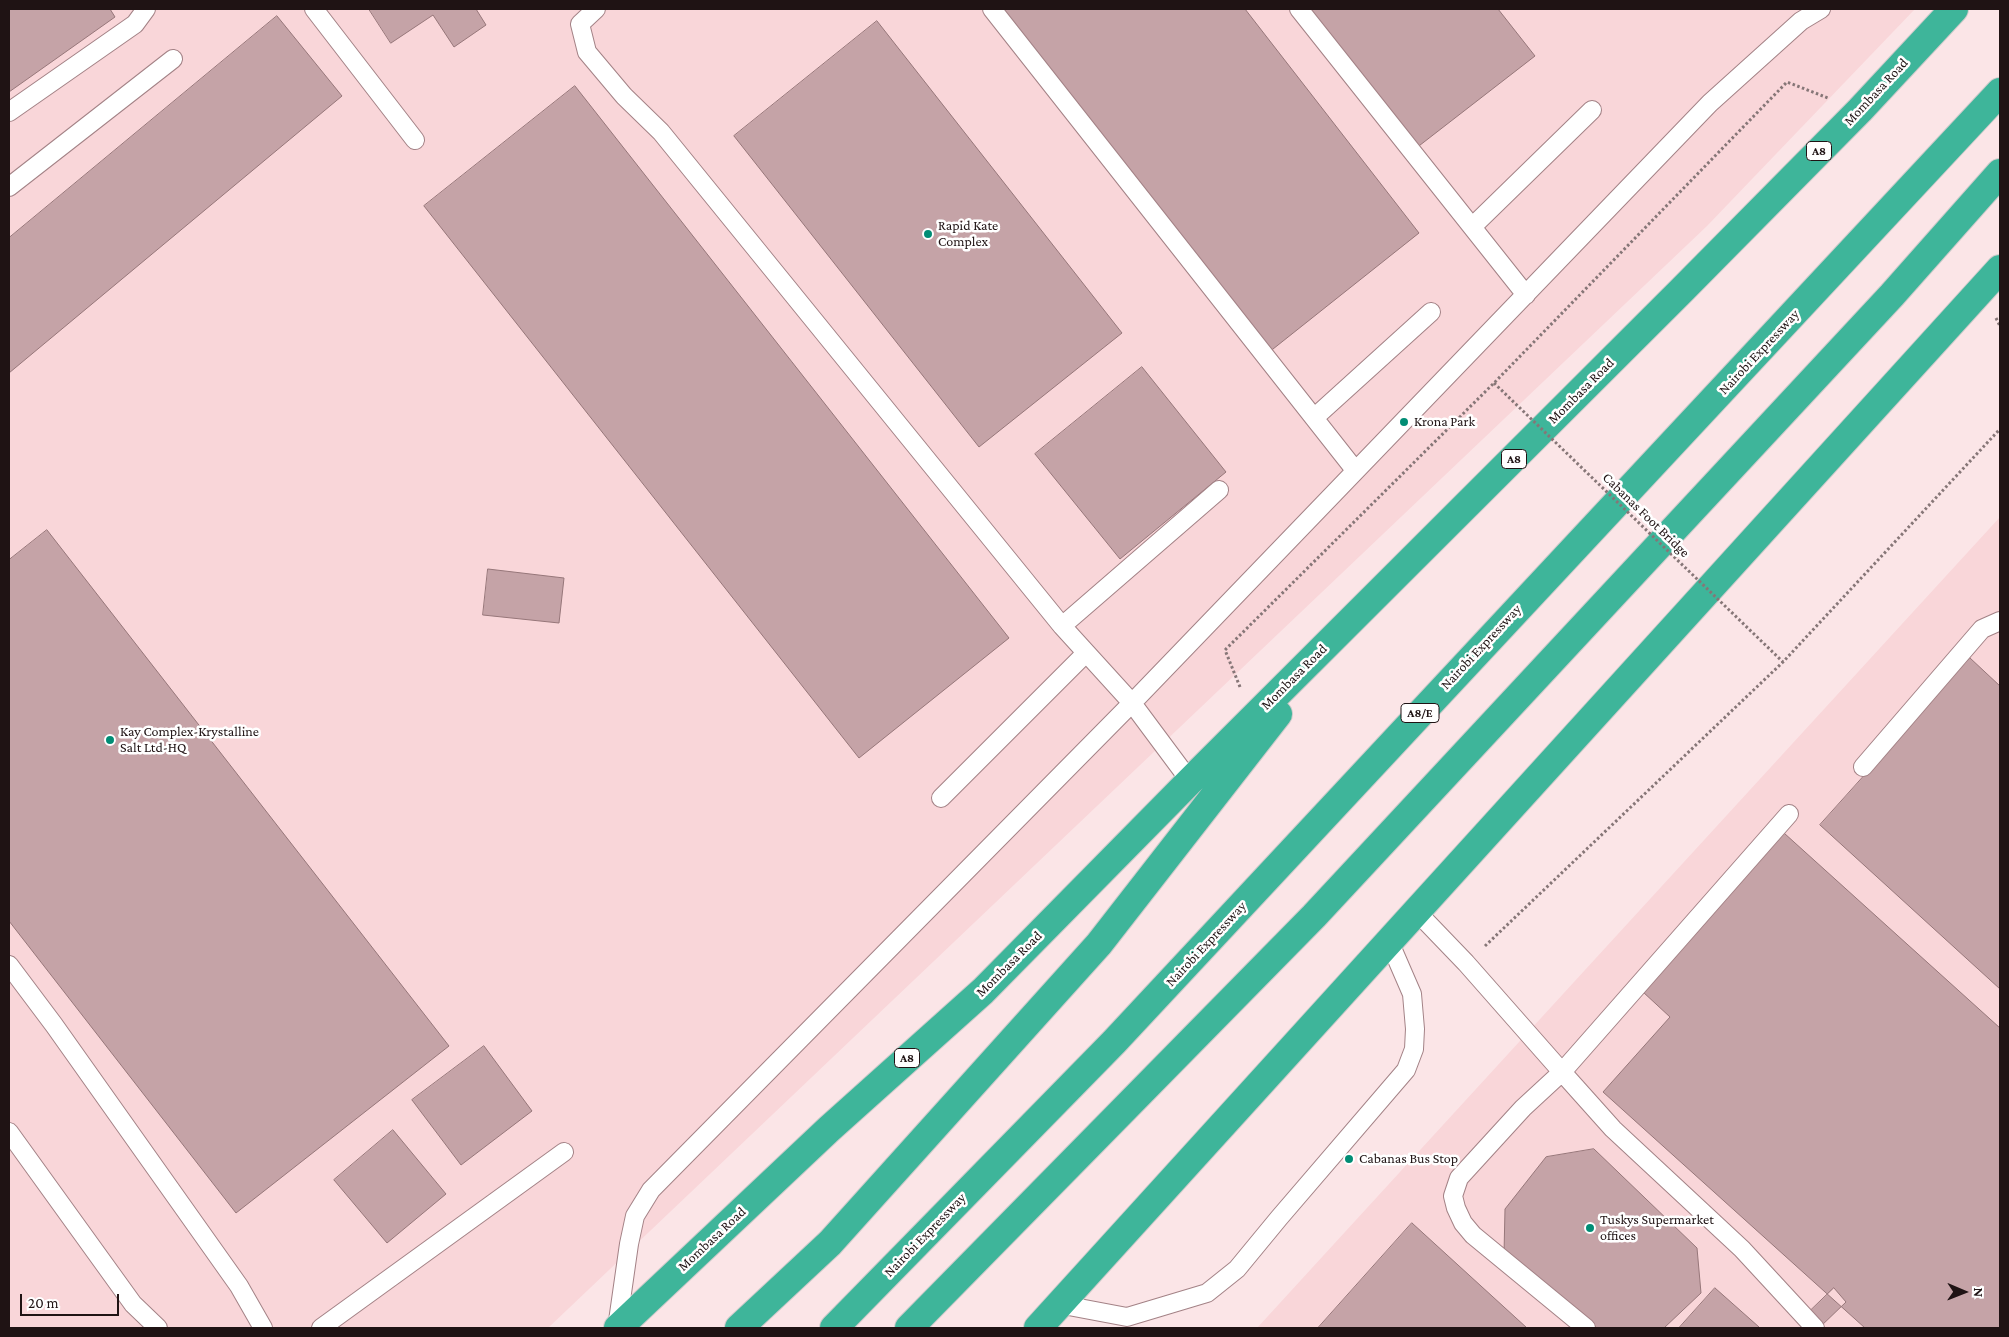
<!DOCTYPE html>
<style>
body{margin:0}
#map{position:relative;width:2009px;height:1337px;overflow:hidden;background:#fbe5e7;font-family:"Crimson Pro",serif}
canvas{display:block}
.frame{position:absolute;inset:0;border:10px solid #1f1314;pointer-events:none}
.north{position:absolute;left:1939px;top:1267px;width:50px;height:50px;-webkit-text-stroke:4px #fff;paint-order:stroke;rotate:91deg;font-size:14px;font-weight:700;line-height:20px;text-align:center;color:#1f1314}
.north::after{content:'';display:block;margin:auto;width:18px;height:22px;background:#1f1314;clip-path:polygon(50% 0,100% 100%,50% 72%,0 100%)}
.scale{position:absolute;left:20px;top:1294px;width:99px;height:22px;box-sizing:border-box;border:2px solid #1f1314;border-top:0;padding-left:6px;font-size:15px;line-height:18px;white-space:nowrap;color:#1f1314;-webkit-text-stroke:4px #fff;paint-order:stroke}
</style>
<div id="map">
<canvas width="2009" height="1337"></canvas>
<div class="frame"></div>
<div class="north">N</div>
<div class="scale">20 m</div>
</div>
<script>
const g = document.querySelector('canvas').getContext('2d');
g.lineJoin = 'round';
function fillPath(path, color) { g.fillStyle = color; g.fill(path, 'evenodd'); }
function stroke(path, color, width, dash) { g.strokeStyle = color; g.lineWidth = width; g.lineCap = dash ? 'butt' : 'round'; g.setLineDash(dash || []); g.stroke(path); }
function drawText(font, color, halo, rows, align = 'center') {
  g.font = font + ' "Crimson Pro",serif'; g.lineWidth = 5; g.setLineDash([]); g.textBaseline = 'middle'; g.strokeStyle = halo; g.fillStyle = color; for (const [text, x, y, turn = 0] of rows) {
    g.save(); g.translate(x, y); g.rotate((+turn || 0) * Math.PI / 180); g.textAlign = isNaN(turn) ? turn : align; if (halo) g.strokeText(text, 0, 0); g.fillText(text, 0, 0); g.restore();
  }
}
fillPath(new Path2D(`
 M9 9H1915L1707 226 548 1328H9Z
 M2000 517V1328H1257Z`), '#f9d6d9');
const building = new Path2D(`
 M9 9H110L115 17 9 92Z
 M369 9H476L486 25 454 47 433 15 391 43Z
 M1000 9H1245L1419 233 1268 353Z
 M1308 9H1498L1535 56 1415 149Z
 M277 16 342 96 9 373V238Z
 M877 21 1122 333 979 447 734 136Z
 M575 86 1009 638 859 758 424 206Z
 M1142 367 1226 472 1120 559 1035 454Z
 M47 530 449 1046 236 1213 9 921V560Z
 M488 569 564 578 559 623 483 615Z
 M1970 658 2000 686V989L1820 825Z
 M1784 833 2000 1028V1328H1865L1603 1092 1670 1017 1643 992Z
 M484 1046 532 1111 461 1165 412 1100Z
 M393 1130 446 1194 387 1243 334 1180Z
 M1594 1149 1697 1248 1701 1293 1664 1328H1592L1504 1254 1505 1209 1546 1157Z
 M1412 1223 1527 1328H1318Z
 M1715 1288 1759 1327 1757 1328H1679Z
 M1834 1288 1846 1302 1819 1328 1806 1315Z`);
fillPath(building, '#c5a3a7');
stroke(building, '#97777a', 1);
const lane = new Path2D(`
 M314 9 415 140
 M596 9 580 24 587 52 624 96 661 132 1062 626 1132 703 1190 781
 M992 9 1355 470
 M1299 9 1526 295
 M9 112 135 24 146 9
 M9 187 173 59
 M1472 227 1592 110
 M1314 418 1431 312
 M1062 626 1219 490
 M1863 767 1982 629 2000 621
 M941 798 1086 653
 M1416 911 1466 963 1562 1072 1789 814
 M9 965 54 1025 239 1286 263 1328
 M9 1132 133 1304 158 1328
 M1058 1304 1127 1317 1207 1293 1237 1269 1279 1218 1406 1070 1414 1049 1415 1029 1412 994 1389 941
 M321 1328 564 1152
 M617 1328 629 1244 635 1216 651 1190 1132 703 1710 103 1801 21 1821 9
 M1586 1328 1473 1235 1463 1223 1456 1208 1453 1196 1459 1178 1523 1108 1562 1072 1613 1129 1742 1249 1815 1328`);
const highway = new Path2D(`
 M618 1328 829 1129 983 991 1190 781 1682 290 1860 110 1954 9
 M739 1328 830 1243 1099 944 1278 714
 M834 1328 1114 1042 2000 92
 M909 1328 1314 916 1892 295 2000 173
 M1038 1328 2000 269`);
stroke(lane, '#a38286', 20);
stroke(highway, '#cecbcb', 30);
stroke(new Path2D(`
 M1996 318 2000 326
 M1240 687 1225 650 1494 383 1787 82 1828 98
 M1485 946 1783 662 2000 429`), '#867677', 3, [2.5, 2.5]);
stroke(lane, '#fff', 18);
stroke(highway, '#3eb59a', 28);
stroke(new Path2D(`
 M1494 383 1783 662`), '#867677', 3, [2.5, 2.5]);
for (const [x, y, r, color] of [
 [928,234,5,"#018d75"],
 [1404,422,5,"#018d75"],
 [110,740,5,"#018d75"],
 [1349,1159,5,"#018d75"],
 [1590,1228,5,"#018d75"]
]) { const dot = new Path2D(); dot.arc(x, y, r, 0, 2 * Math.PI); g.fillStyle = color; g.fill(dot); stroke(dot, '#fff', 2); }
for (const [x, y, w] of [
 [1819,151,25],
 [1514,459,25],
 [1420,713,38],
 [907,1058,25]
]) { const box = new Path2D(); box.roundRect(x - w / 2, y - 9.5, w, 19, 4); g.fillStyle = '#fff'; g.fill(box); stroke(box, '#1f1314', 1); }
drawText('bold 12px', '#1f1314', null, [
 ["A8",1819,151],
 ["A8",1514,459],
 ["A8/E",1420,713],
 ["A8",907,1058]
]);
drawText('14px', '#1f1314', '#fff', [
 ["Mombasa Road",1876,92,-47],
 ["Nairobi Expressway",1759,352,-47],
 ["Mombasa Road",1581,391,-45],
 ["Cabanas Foot Bridge",1646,515,44],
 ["Nairobi Expressway",1481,647,-47],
 ["Mombasa Road",1294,677,-45],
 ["Nairobi Expressway",1206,944,-47],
 ["Mombasa Road",1009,964,-45],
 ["Nairobi Expressway",925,1235,-46],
 ["Mombasa Road",712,1239,-43]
]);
drawText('14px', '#1f1314', '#fff', [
 ["Rapid Kate",938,226],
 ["Complex",938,242],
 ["Krona Park",1414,422],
 ["Kay Complex-Krystalline",120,732],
 ["Salt Ltd-HQ",120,748],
 ["Cabanas Bus Stop",1359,1159],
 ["Tuskys Supermarket",1600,1220],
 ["offices",1600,1236]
], 'left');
</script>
